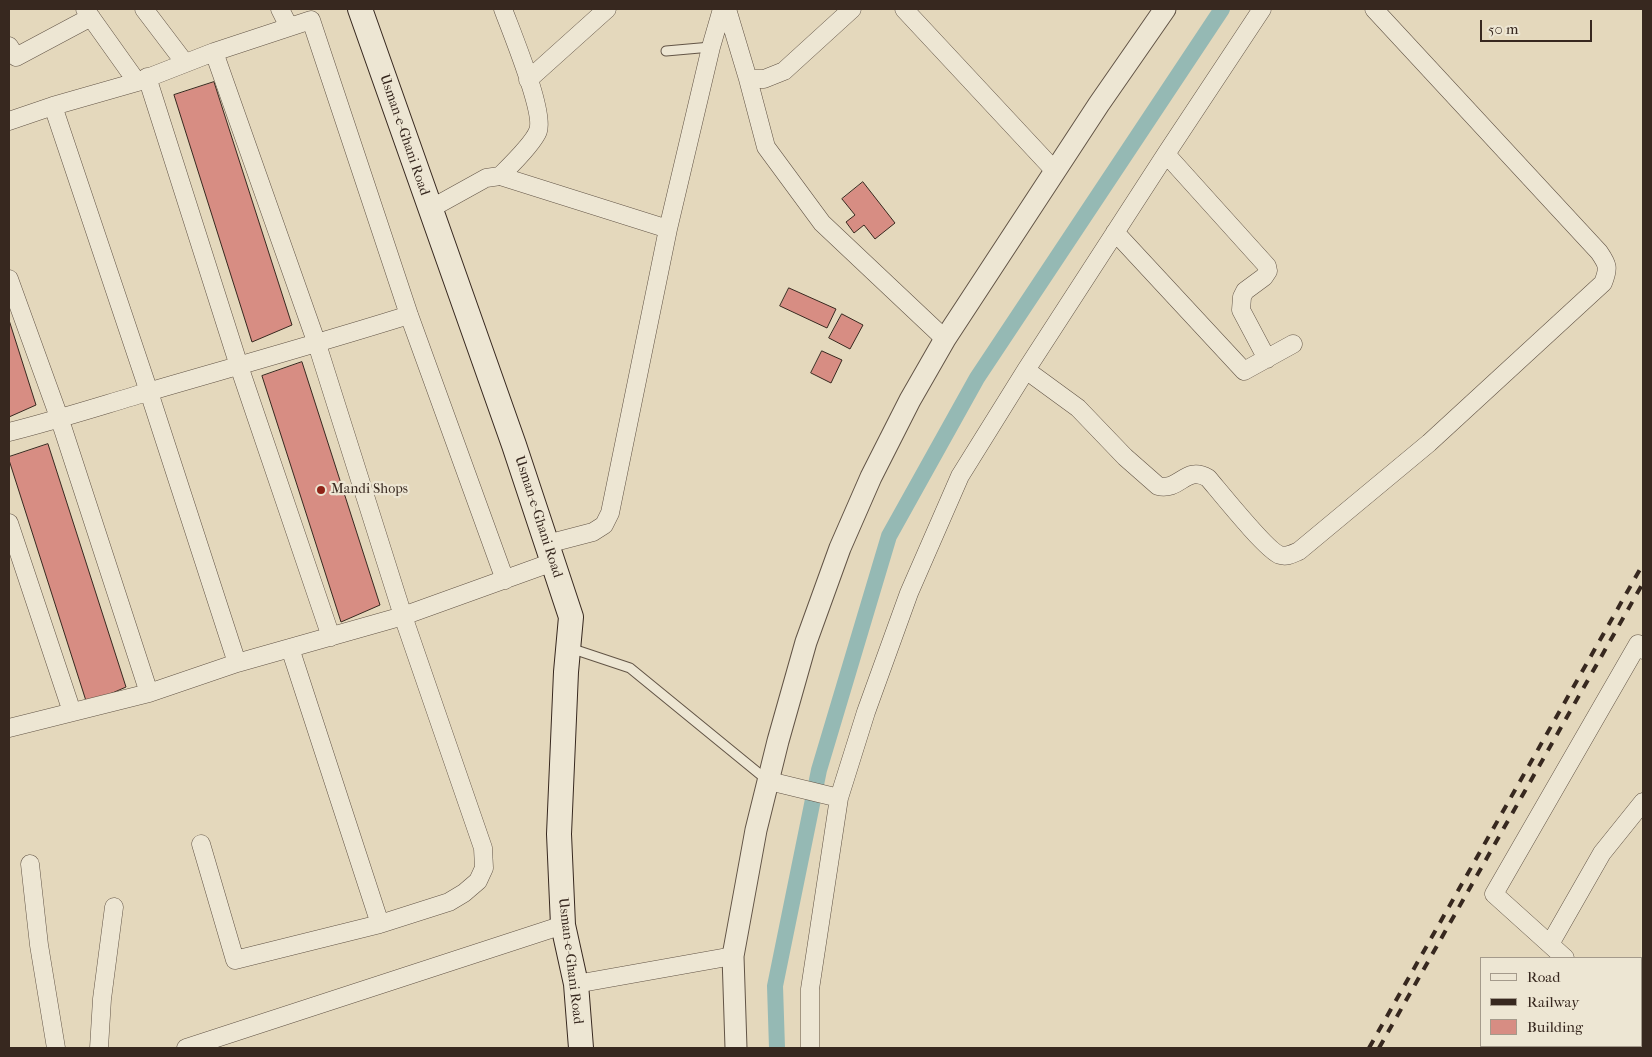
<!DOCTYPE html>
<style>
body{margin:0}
#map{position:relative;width:1652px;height:1057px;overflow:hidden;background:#e4d8bc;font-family:"IM FELL French Canon",serif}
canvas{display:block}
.frame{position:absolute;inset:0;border:10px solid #37281f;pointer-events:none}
.legend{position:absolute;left:1480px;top:957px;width:162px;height:90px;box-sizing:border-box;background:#ede6d3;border:1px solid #a49a8b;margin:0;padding:6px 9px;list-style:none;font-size:15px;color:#37281f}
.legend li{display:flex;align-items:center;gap:10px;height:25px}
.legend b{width:25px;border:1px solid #a49a8b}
.scale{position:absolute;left:1480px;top:20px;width:112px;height:22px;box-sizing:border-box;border:2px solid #37281f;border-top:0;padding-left:6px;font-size:15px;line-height:18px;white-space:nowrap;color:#37281f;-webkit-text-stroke:4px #ede6d3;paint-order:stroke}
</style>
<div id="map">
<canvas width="1652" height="1057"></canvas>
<div class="frame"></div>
<ul class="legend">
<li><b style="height:6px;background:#ede6d3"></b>Road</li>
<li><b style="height:6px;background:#37281f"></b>Railway</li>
<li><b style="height:14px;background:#d78d83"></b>Building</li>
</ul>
<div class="scale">50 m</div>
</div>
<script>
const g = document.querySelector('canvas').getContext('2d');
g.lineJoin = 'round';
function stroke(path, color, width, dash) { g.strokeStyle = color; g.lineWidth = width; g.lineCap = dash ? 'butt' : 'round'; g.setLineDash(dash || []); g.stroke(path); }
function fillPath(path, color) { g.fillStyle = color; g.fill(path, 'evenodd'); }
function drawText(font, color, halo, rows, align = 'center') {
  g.font = font + ' "IM FELL French Canon",serif'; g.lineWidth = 4.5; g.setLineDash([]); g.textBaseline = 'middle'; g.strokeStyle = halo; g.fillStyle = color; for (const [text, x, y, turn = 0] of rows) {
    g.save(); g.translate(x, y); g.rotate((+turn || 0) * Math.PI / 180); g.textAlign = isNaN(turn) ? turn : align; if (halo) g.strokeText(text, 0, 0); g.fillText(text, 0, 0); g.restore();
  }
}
stroke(new Path2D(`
 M777 1048 775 986 819 770 889 536 977 378 1222 9`), '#95b9b4', 16);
const building = new Path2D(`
 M214 82 292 325 252 342 174 95Z
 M863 182 895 223 875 239 864 225 854 233 846 222 855 215 842 199Z
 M789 288 836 309 827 328 780 306Z
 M842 314 863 325 850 349 829 338Z
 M9 320 36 405 9 417Z
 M822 351 842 360 831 383 811 373Z
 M302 362 380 605 341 622 262 376Z
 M48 444 126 687 87 704 9 460V457Z`);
fillPath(building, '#d78d83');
stroke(building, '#37281f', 1);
const service = new Path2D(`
 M666 51 711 47
 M570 648 630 668 767 780`);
const minor = new Path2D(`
 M85 9 137 82
 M144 9 185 63
 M280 9 289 27
 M727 9 748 79 766 147 822 223 945 339
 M904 9 1055 171
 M9 46 16 57 91 17
 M147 77 239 366 331 637
 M748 79H764L784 71 852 9
 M528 80 607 9
 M53 106 149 392 237 663
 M9 121 53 106 137 82 214 52 311 20 409 315 505 580
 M1166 154 1267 266 1268 271 1264 277 1245 291 1242 297 1241 310 1267 359
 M500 176C510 166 533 144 538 131 545 112 511 31 503 9
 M430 209 486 178 500 176 668 229
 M1115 232 1244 371 1293 344
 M9 279 60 420 149 693
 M1026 370 1078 408 1125 457 1158 486C1181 491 1185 465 1208 478 1220 492 1267 551 1280 555 1287 557 1292 554 1299 551L1429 443 1603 283C1609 268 1608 265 1599 252L1374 9
 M9 432C57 420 103 405 151 391 237 366 323 342 409 315
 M9 523 72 712
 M547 544 593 532 604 525 610 513 668 229 711 47 722 9
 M290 648 380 924
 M9 728 149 693 237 663 403 616 553 562
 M769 781 839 798
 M201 844 235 960 380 924 449 902 464 893 478 881 484 868 483 848 403 616 317 344 214 52
 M30 864 39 945 56 1048
 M1550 944 1602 853 1643 802
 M1565 958 1494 894 1638 644 1643 650
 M576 984 733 956
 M1641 1037 1643 1039
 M99 1048 102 999 114 907
 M186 1048 563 925
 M810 1048V989L839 798 866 712 909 593 960 476 1026 370 1166 154 1262 9`);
const tertiary = new Path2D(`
 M736 1048 733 956 756 830 778 741 806 642 840 548 871 477 910 400 945 339 1099 104 1165 9`);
const secondary = new Path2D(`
 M360 9 514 445 571 617 566 672 559 834 563 925 576 984 581 1048`);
stroke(service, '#625446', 11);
stroke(minor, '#625446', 19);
stroke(tertiary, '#625446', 23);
stroke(secondary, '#37281f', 26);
stroke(service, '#ede6d3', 9);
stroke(minor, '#ede6d3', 18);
stroke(tertiary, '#ede6d3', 21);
stroke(secondary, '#ede6d3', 24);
stroke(new Path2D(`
 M1369 1048 1643 564
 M1379 1048 1643 583`), '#37281f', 4, [9, 9]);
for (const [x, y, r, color] of [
 [321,490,5,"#8f2418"]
]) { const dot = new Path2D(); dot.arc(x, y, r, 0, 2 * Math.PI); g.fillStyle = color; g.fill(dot); stroke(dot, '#ede6d3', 2); }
drawText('14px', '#37281f', '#ede6d3', [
 ["Usman-e-Ghani Road",404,135,71],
 ["Usman-e-Ghani Road",538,517,72],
 ["Usman-e-Ghani Road",570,961,83]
]);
drawText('14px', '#37281f', '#ede6d3', [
 ["Mandi Shops",331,490]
], 'left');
</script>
